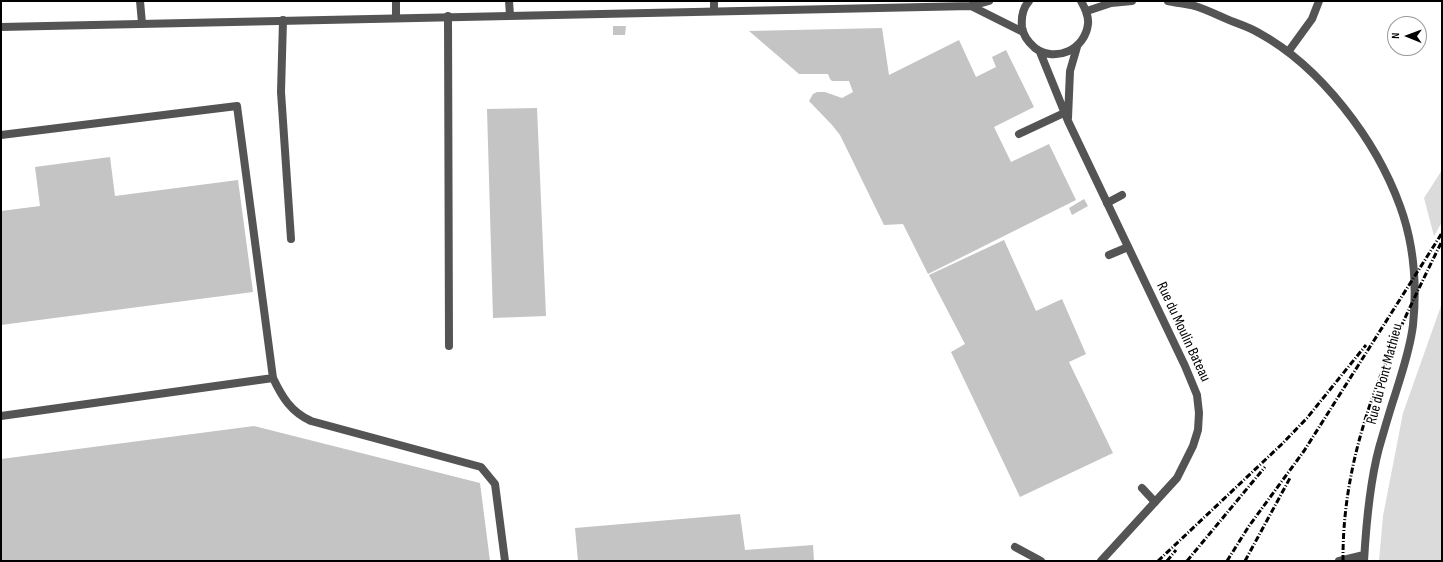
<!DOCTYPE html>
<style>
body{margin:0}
#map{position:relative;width:1443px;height:562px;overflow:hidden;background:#fff;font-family:"Sofia Sans Condensed",sans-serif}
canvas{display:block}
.frame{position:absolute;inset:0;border:2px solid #000;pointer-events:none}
.north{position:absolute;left:1387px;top:16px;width:40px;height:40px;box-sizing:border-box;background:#fff;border:1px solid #999;border-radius:50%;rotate:271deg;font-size:11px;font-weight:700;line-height:16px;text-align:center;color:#000}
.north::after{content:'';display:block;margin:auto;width:14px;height:18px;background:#000;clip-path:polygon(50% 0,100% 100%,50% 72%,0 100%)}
</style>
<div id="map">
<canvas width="1443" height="562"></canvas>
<div class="frame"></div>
<div class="north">N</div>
</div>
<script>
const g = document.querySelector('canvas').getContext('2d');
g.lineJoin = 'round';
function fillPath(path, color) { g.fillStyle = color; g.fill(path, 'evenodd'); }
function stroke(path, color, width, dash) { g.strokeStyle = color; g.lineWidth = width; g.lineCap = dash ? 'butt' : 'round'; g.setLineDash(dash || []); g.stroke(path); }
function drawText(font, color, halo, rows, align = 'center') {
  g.font = font + ' "Sofia Sans Condensed",sans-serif'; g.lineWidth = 3.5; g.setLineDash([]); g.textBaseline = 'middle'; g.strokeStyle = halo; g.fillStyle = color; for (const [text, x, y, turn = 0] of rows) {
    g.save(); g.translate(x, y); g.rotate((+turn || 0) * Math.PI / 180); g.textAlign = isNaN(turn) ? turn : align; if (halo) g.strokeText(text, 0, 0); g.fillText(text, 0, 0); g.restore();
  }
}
fillPath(new Path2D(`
 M1442 170V222L1434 236 1424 198Z
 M1442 303V561H1379L1383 516 1403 413Z`), '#dbdbdb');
fillPath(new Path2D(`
 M613 26H626L625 35H613Z
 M882 28 889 75 959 40 976 77 996 67 992 57 1006 50 1034 107 994 127 1011 162 1049 144 1076 200 928 274 903 224 884 225 840 135 832 125 809 101 813 94 817 92H825L842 98 853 92 849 81H832L830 79 828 74H799L749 31Z
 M537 108 546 316 493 318 487 109Z
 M110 157 115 196 238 180 253 292 1 325V211L40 206 35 167Z
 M1084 199 1088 206 1072 215 1069 208Z
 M1004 240 1036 311 1062 299 1086 354 1069 362 1113 453 1020 497 951 352 965 344 929 275Z
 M254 426 480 483 490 561H1V459Z
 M740 514 745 550 813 545 814 561H578L575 528Z`), '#c4c4c4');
stroke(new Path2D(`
 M140 1 142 23
 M509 1 510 15
 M714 1V11
 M1168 1C1177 3 1187 4 1195 6 1208 10 1221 17 1234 22 1242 25 1251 28 1259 33 1321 67 1376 140 1400 206 1414 244 1417 286 1413 325 1410 350 1402 372 1395 395 1389 413 1384 431 1379 448 1370 482 1366 526 1364 561
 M1087 11 1111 3 1132 1
 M448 16 449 346
 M396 18V1
 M283 20 281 92 291 239
 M1288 52 1312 19 1319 1
 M1019 134 1064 113
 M1 135 237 106 273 378 1 416
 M1107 203 1122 195
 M1109 255 1128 247
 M273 378C282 397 291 412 311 421L481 467 495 484 505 561
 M1142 488 1155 502
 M1015 547 1041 561
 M1339 561 1364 555`), '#545454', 8);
stroke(new Path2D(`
 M1029 1C1022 9 1021 17 1022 27 1023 35 1028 42 1035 48 1055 63 1085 50 1088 24 1089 16 1085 8 1081 1
 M971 6 1023 32
 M1 27 971 6 989 1
 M1040 52 1068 121 1185 366 1197 395 1199 413 1198 430 1193 446 1177 478 1101 561
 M1068 118 1070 71 1077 47`), '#545454', 8);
stroke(new Path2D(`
 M1158 561 1282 444 1307 418 1366 345
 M1167 561 1176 550
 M1187 561 1265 467
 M1227 561 1249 526 1304 451 1442 233
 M1245 561 1290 478
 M1343 561C1342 444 1391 345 1441 243`), '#000', 3, [6, 2, 1, 2]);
drawText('15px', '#000', '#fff', [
 ["Rue du Moulin Bateau",1183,332,65],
 ["Rue du Pont Mathieu",1385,374,-75]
]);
</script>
